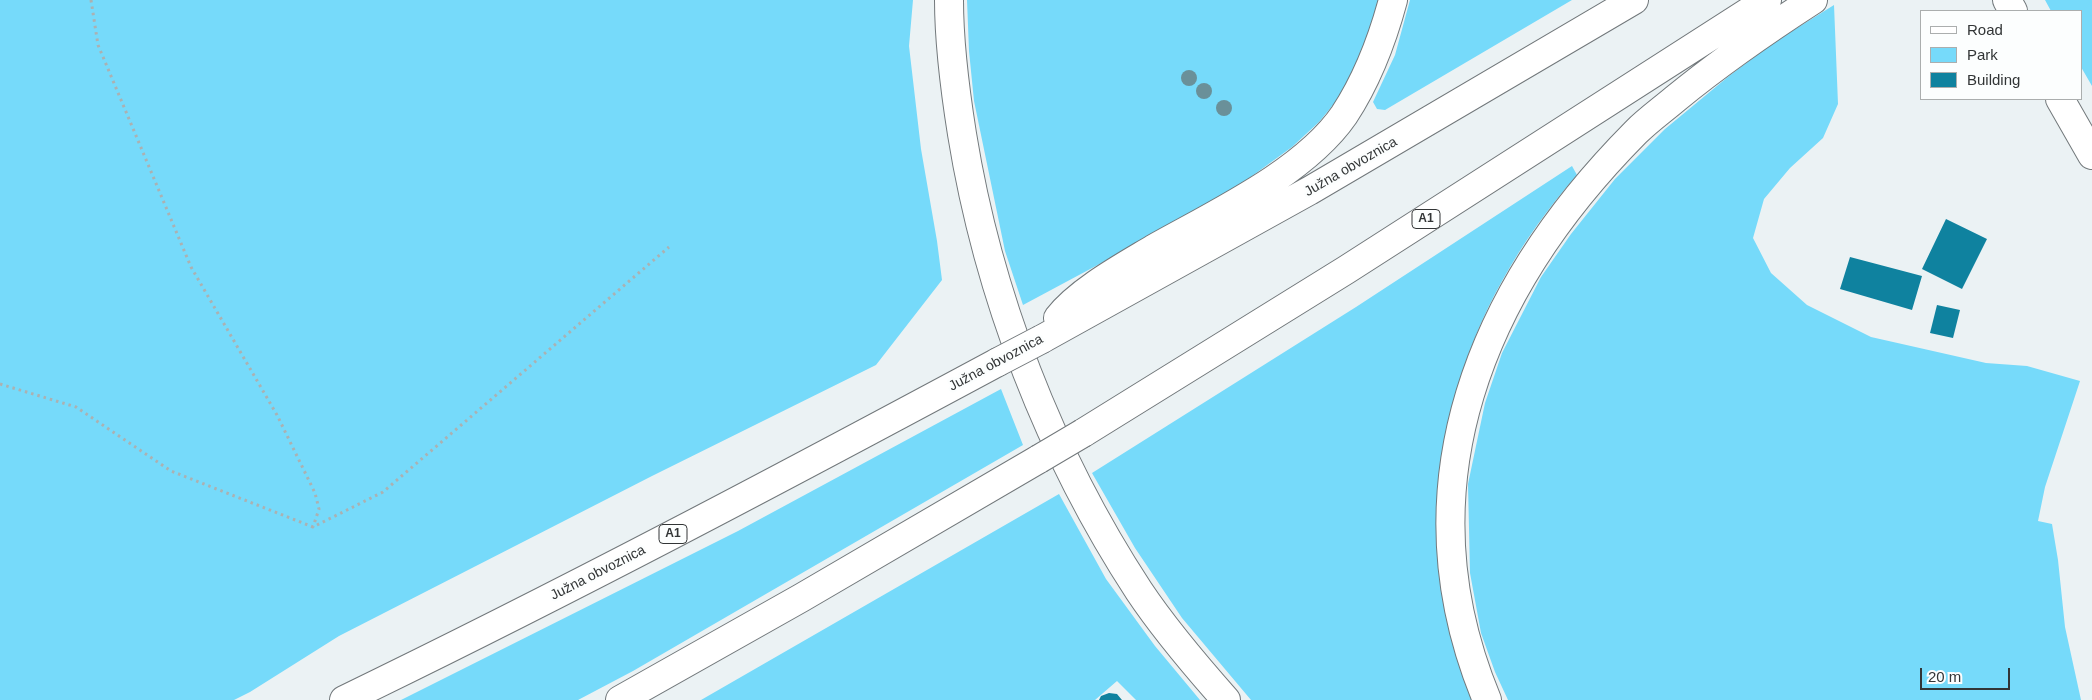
<!DOCTYPE html>
<meta charset="utf-8">
<style>
body{margin:0}
#map{position:relative;width:2092px;height:700px;overflow:hidden;background:#ebf2f4;font-family:Arial,sans-serif}
canvas{display:block}
.legend{position:absolute;left:1920px;top:10px;width:162px;height:90px;box-sizing:border-box;background:#fcfefe;border:1px solid #abaeae;margin:0;padding:6px 9px;list-style:none;font-size:15px;color:#323536}
.legend li{display:flex;align-items:center;gap:10px;height:25px}
.legend b{width:25px;border:1px solid #abaeae}
.scale{position:absolute;left:1920px;top:668px;width:90px;height:22px;box-sizing:border-box;border:2px solid #323536;border-top:0;padding-left:6px;font-size:15px;line-height:18px;white-space:nowrap;color:#323536;-webkit-text-stroke:4px #fcfefe;paint-order:stroke}
</style>
<div id="map">
<canvas width="2092" height="700"></canvas>
<ul class="legend">
<li><b style="height:6px;background:#fff"></b>Road</li>
<li><b style="height:14px;background:#76dafa"></b>Park</li>
<li><b style="height:14px;background:#0f829f"></b>Building</li>
</ul>
<div class="scale">20 m</div>
</div>
<script>
const g = document.querySelector('canvas').getContext('2d');
g.lineJoin = 'round';
function fillPath(path, color) { g.fillStyle = color; g.fill(path, 'evenodd'); }
function stroke(path, color, width, dash) { g.strokeStyle = color; g.lineWidth = width; g.lineCap = dash ? 'butt' : 'round'; g.setLineDash(dash || []); g.stroke(path); }
function drawText(font, color, halo, rows, align = 'center') {
  g.font = font + ' Arial,sans-serif'; g.lineWidth = 5; g.setLineDash([]); g.textBaseline = 'middle'; g.strokeStyle = halo; g.fillStyle = color; for (const [text, x, y, turn = 0] of rows) {
    g.save(); g.translate(x, y); g.rotate((+turn || 0) * Math.PI / 180); g.textAlign = isNaN(turn) ? turn : align; if (halo) g.strokeText(text, 0, 0); g.fillText(text, 0, 0); g.restore();
  }
}
fillPath(new Path2D(`
 M0 0H913L909 46 921 149 937 241 942 280 876 365 652 476 339 636 250 692 234 700H0Z
 M967 0H1380L1365 50 1342 94 1319 122 1292 147 1219 200 1023 305 1005 251 974 101 969 51Z
 M1410 0H1572L1385 110 1377 109 1373 102 1395 55Z
 M2045 0H2092V86L2081 67V11H2051Z
 M1834 5 1838 104 1823 138 1790 168 1764 199 1753 238 1771 273 1807 305 1871 337 1986 363 2027 366 2080 381 2045 487 2038 521 2052 524 2058 560 2065 627 2081 700H1508L1495 672 1481 633 1470 573 1468 484 1485 403 1502 353 1541 277 1571 234 1615 179 1665 129 1729 76 1773 43Z
 M1572 166 1577 175C1460 308 1411 473 1454 647 1458 665 1467 683 1473 700H1251L1182 618 1135 548 1092 473 1356 307Z
 M1001 389 1023 445 633 671 578 700H401L738 531Z
 M1059 494 1106 579 1155 646 1200 700H1136L1117 681 1095 700H701Z`), '#76dafa');
fillPath(new Path2D(`
 M1946 219 1987 239 1962 289 1922 269Z
 M1850 257 1922 276 1912 310 1840 289Z
 M1937 305 1960 310 1953 338 1930 333Z
 M1109 693 1117 694 1122 700H1099L1101 696Z`), '#0f829f');
const major = new Path2D(`
 M2007 0 2013 11
 M2060 99 2092 155`);
const highway = new Path2D(`
 M949 0C949 45 955 90 962 134 988 295 1050 455 1139 591 1165 630 1195 665 1226 700
 M1058 318C1079 291 1123 267 1153 249 1213 215 1304 173 1344 115 1367 80 1382 41 1393 0
 M1042 339 1309 191 1634 0
 M1083 433 1346 270 1767 0
 M344 700C565 593 782 478 998 362
 M620 700 801 598 1039 459
 M1487 700C1398 486 1481 288 1636 132 1648 120 1662 110 1675 99 1719 63 1765 31 1813 0`);
stroke(major, '#72787b', 30);
stroke(highway, '#72787b', 30);
stroke(new Path2D(`
 M91 0 98 45 191 267 277 415 315 493 319 509 313 527
 M0 384 76 407 171 471 313 527 383 492 669 247`), '#abb1b2', 3, [2.5, 4]);
stroke(major, '#fff', 28);
stroke(highway, '#fff', 28);
const highwayBridge = new Path2D(`
 M998 362 1042 339
 M1039 459 1083 433`);
stroke(highwayBridge, '#72787b', 30, []);
stroke(highwayBridge, '#fff', 28);
g.fillStyle = '#6a9099';
for (const [x, y] of [
 [1189,78],
 [1204,91],
 [1224,108]
]) { g.beginPath(); g.arc(x, y, 8, 0, 2 * Math.PI); g.fill(); }
for (const [x, y, w] of [
 [1426,219,28],
 [673,534,28]
]) { const box = new Path2D(); box.roundRect(x - w / 2, y - 9.5, w, 19, 4); g.fillStyle = '#fcfefe'; g.fill(box); stroke(box, '#323536', 1); }
drawText('bold 12px', '#323536', null, [
 ["A1",1426,219],
 ["A1",673,534]
]);
drawText('14px', '#323536', '#fcfefe', [
 ["Južna obvoznica",1351,167,-30],
 ["Južna obvoznica",996,363,-28],
 ["Južna obvoznica",598,573,-27]
]);
</script>
